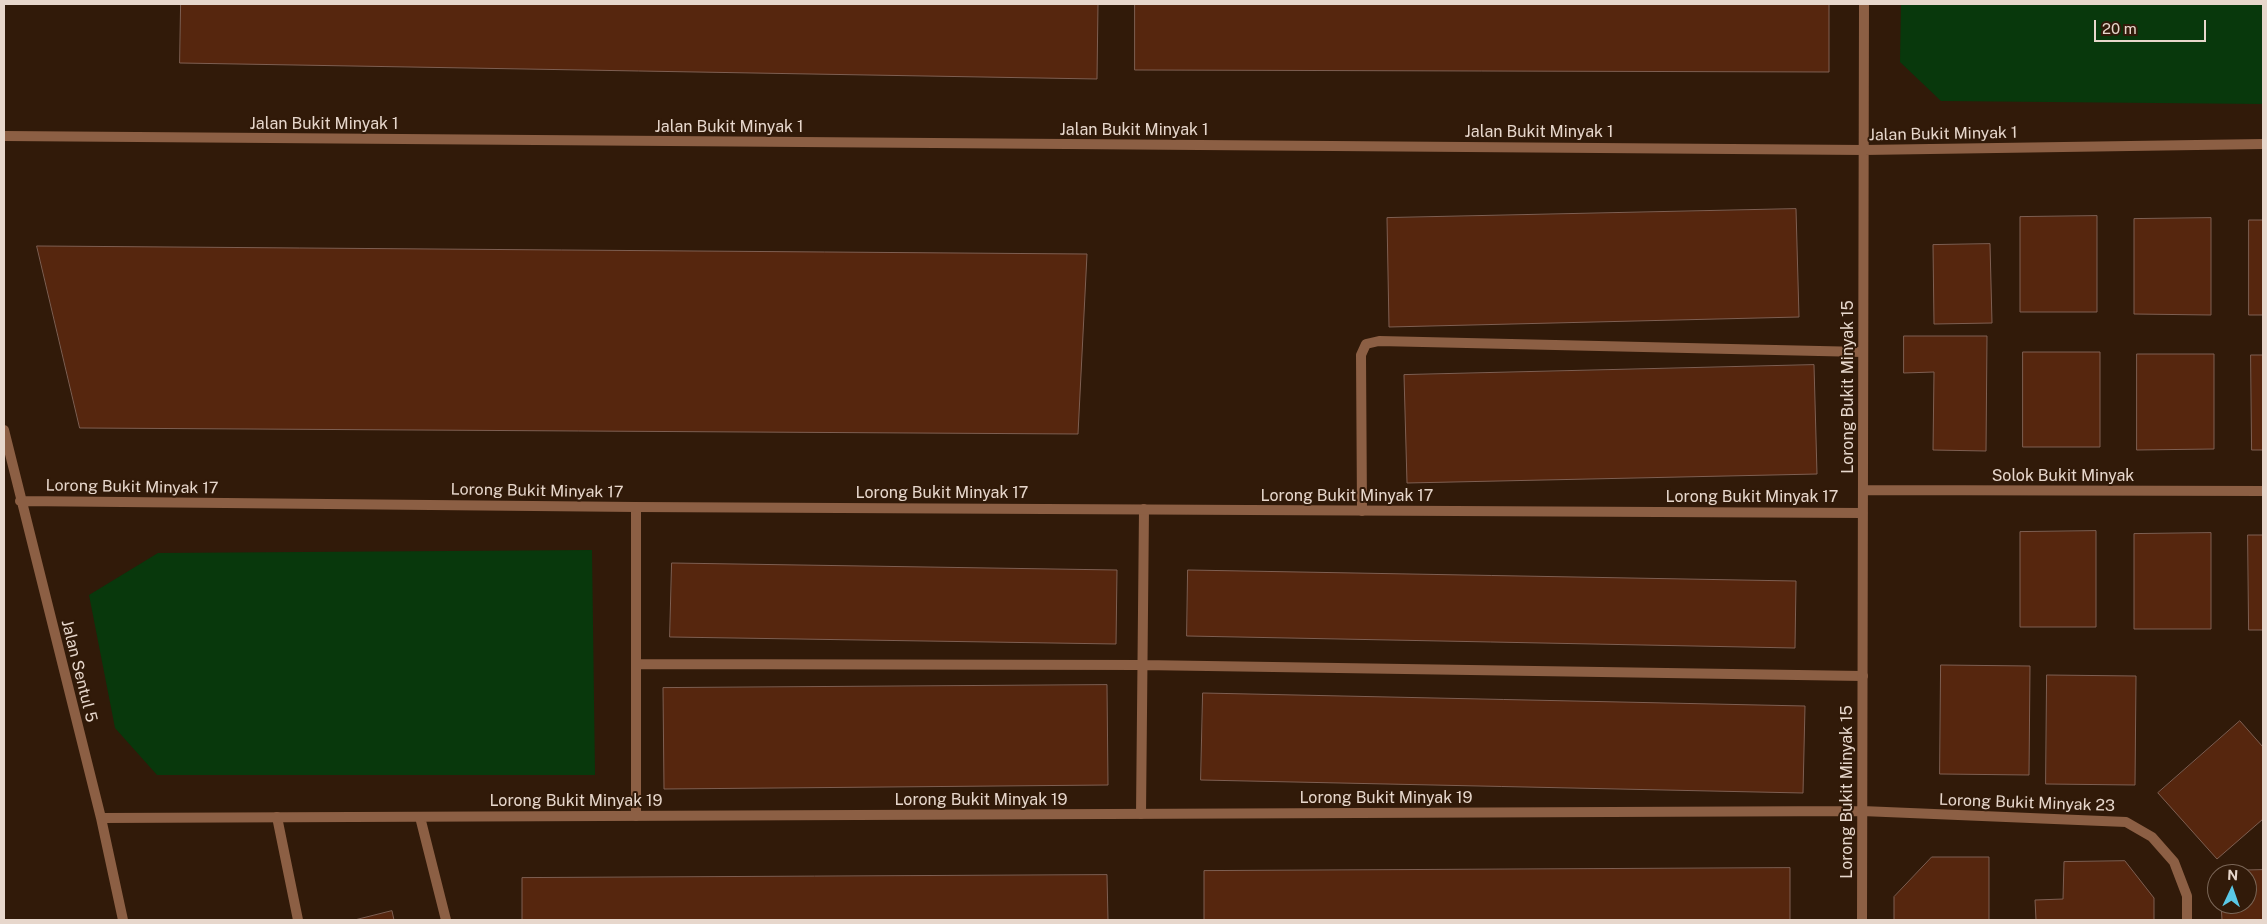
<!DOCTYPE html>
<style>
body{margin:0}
#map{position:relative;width:2267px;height:924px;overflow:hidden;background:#311a09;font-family:"Public Sans",sans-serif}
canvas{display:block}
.frame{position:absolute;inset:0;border:5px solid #e7d7cc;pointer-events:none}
.north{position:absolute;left:2207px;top:864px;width:50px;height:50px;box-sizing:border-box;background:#311a09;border:1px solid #7a6657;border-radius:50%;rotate:3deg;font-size:14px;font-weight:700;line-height:20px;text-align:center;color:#e7d7cc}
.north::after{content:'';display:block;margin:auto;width:18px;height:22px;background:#5ac8e6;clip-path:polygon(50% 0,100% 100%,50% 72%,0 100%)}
.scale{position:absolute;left:2094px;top:20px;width:112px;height:22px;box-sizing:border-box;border:2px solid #e7d7cc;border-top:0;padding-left:6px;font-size:15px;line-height:18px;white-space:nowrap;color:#e7d7cc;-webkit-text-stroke:4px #311a09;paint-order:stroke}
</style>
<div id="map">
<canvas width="2267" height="924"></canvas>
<div class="frame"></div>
<div class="north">N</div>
<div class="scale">20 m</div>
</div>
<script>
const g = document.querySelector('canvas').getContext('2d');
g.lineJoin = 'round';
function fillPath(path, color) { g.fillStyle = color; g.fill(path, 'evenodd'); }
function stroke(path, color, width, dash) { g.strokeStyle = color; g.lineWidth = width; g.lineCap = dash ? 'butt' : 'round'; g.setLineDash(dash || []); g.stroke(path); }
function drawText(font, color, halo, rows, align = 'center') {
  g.font = font + ' "Public Sans",sans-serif'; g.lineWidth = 4; g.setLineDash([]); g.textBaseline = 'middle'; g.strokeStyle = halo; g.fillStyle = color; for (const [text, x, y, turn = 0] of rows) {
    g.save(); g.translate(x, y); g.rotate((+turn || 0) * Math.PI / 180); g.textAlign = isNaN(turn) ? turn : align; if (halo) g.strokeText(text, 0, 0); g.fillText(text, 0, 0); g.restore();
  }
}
fillPath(new Path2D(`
 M1901 4H2263V104L1941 101 1900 62Z
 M592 550 595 775H157L115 728 89 595 158 553Z`), '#08380c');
const building = new Path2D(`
 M181 4H1098L1097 79 180 63Z
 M1135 4H1829V72L1135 70Z
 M1796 209 1799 317 1389 327 1387 218Z
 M2097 216V312H2020V217Z
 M2211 218V315L2134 314V219Z
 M2249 220H2263V315H2249Z
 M1990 244 1992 323 1934 324 1933 245Z
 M37 246 1087 254 1078 434 80 428Z
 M1904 336H1987L1986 451 1933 450 1934 372 1904 373Z
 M2023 352H2100V447H2023Z
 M2137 354H2214V449L2137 450Z
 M2251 355H2263V450H2252Z
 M1814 365 1817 474 1407 483 1404 375Z
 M2096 531V627H2020V532Z
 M2211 533V629H2134V534Z
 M2248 535H2263V630H2249Z
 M672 563 1117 570 1116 644 670 637Z
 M1188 570 1796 581 1795 648 1187 636Z
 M1941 665 2030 666 2029 775 1940 774Z
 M2047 675 2136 676 2135 785 2046 784Z
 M1107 685 1108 785 664 789 663 688Z
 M1203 693 1805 706 1803 793 1201 780Z
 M2240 721 2263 747V819L2217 859 2158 793Z
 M1932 857H1989V920H1894V897Z
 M2125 861 2154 898V920H2036L2035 900 2063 899 2064 862Z
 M1790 868V920H1204V871Z
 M2263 870V920H2222L2221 904H2247V874H2221V871Z
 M1107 875 1108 920H522V878Z
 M392 911 394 920H351H354Z`);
fillPath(building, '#56260e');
stroke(building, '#7e5f52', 1);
stroke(new Path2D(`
 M636 507V816
 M1362 511 1361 355 1366 344 1379 341 1863 352
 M636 664 1142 665 1863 676
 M1141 814 1144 509
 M277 817 298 920`), '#8c5f44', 10);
stroke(new Path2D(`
 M4 136 1864 150 2263 144
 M4 430 101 818 123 920
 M1863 490 2263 491
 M20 501 636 507 1863 513
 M420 817 446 920
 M101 818 1862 811 2126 822 2152 837 2174 862 2187 896V920
 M1862 920 1864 4`), '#8c5f44', 10);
drawText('16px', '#e7d7cc', '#311a09', [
 ["Jalan Bukit Minyak 1",324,124],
 ["Jalan Bukit Minyak 1",729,127],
 ["Jalan Bukit Minyak 1",1134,130],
 ["Jalan Bukit Minyak 1",1539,132],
 ["Jalan Bukit Minyak 1",1943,134,-1],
 ["Lorong Bukit Minyak 15",1848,387,-90],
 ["Solok Bukit Minyak",2063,476],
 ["Lorong Bukit Minyak 17",132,487,1],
 ["Lorong Bukit Minyak 17",537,491,1],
 ["Lorong Bukit Minyak 17",942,493],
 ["Lorong Bukit Minyak 17",1347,496],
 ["Lorong Bukit Minyak 17",1752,497],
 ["Jalan Sentul 5",79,671,76],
 ["Lorong Bukit Minyak 15",1847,792,-90],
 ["Lorong Bukit Minyak 19",1386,798],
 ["Lorong Bukit Minyak 19",981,800],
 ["Lorong Bukit Minyak 19",576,801],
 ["Lorong Bukit Minyak 23",2027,803,2]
]);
</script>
